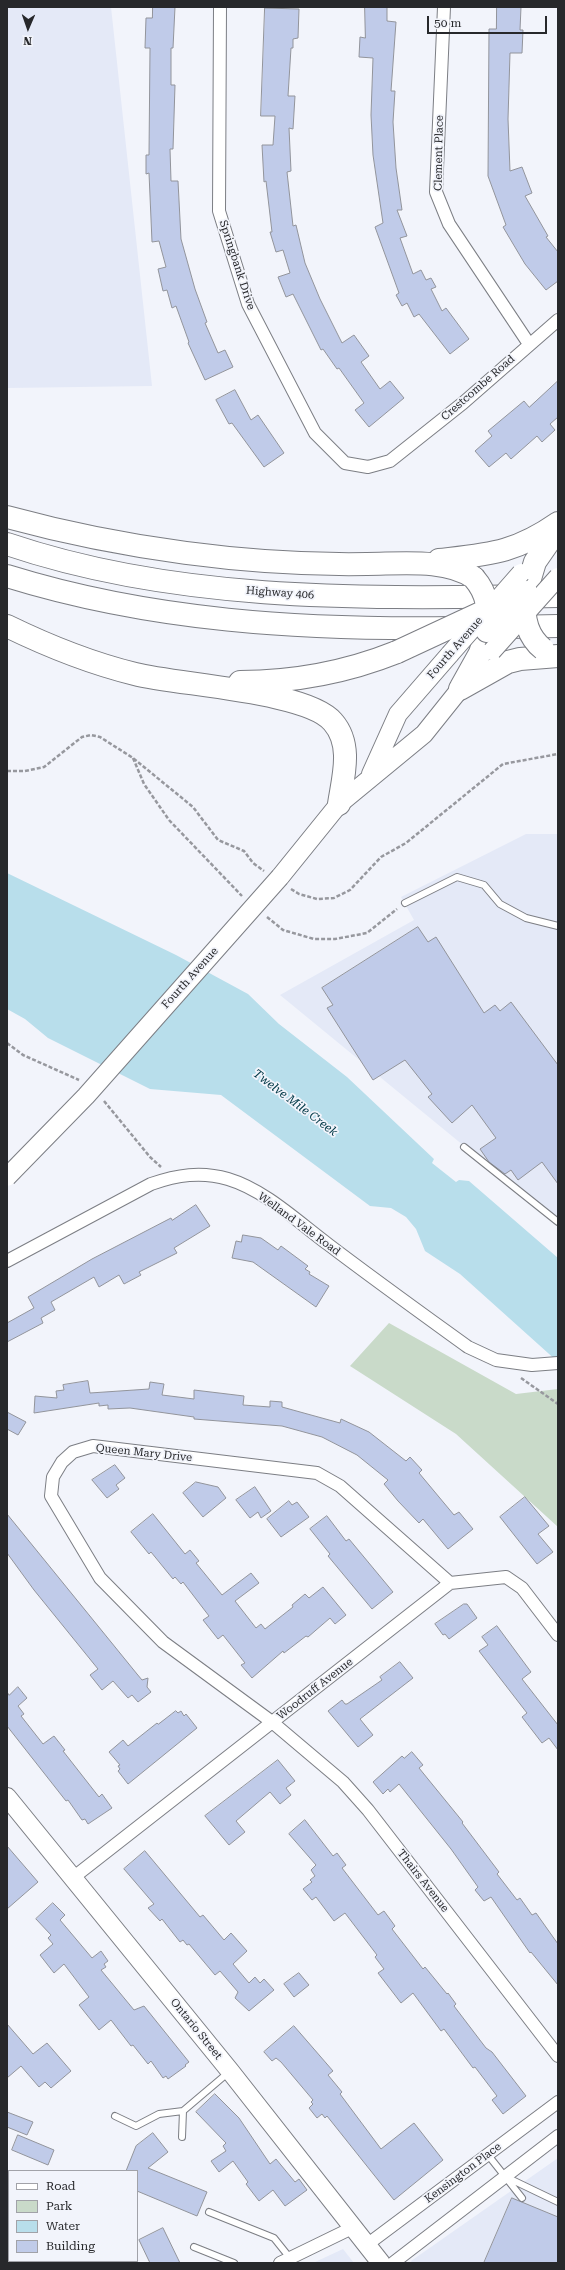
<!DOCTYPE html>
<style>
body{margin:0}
#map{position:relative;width:565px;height:2270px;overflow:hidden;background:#f2f4fb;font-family:"Roboto Serif",serif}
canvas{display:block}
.frame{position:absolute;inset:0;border:8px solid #27282b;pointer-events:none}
.legend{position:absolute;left:8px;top:2170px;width:130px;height:92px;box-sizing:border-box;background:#f2f4fb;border:1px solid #a1a2a8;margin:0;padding:5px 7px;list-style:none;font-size:12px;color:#27282b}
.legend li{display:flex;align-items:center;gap:8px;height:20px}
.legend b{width:20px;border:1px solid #a1a2a8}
.north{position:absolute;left:8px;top:8px;width:40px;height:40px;-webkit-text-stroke:3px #f2f4fb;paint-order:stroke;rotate:182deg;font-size:11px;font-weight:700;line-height:16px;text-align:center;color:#27282b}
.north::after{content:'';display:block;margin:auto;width:14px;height:18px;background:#27282b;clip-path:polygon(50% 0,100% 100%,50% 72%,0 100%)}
.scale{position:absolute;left:427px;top:16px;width:120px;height:18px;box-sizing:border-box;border:2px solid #27282b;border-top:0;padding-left:5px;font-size:12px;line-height:14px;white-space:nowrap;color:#27282b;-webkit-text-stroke:3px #f2f4fb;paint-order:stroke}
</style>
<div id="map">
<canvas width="565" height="2270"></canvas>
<div class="frame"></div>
<ul class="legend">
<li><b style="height:5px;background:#fff"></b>Road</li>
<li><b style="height:11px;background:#c9dac9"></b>Park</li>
<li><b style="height:11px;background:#b8deeb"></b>Water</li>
<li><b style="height:11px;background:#c0cbe9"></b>Building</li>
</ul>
<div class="north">N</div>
<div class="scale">50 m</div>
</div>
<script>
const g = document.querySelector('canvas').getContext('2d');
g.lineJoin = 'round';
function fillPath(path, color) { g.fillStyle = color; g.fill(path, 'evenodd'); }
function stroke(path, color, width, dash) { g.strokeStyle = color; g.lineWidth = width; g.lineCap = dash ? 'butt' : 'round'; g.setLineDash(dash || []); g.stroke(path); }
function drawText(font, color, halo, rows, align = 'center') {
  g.font = font + ' "Roboto Serif",serif'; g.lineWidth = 3.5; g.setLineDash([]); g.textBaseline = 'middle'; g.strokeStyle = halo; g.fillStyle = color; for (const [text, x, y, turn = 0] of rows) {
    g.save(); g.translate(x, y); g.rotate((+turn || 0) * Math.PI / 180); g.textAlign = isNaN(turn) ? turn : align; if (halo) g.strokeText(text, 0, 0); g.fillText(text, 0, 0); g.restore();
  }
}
fillPath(new Path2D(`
 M7 7H111L152 386 7 388Z
 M526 834H558V1223L280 995 414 920 401 897Z
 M558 2158V2263H412L411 2261Z
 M343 2249 354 2263H313Z`), '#e4e9f7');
fillPath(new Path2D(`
 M389 1323 516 1394 558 1389V1527L456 1434 350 1366Z`), '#c9dac9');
fillPath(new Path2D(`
 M7 873 176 955 248 994 279 1024 347 1077 434 1159 432 1163 456 1182 459 1180 469 1181 558 1258V1362L460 1274 425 1251 416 1229 406 1217 391 1208 370 1206 221 1095 150 1089 48 1038 25 1019 7 1009Z`), '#b8deeb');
const building = new Path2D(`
 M153 7H175L173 48H171V85H175L173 149H170L171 181H178L181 239 195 289 207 322 205 323 218 353 225 350 233 367 205 380 188 343 189 342 176 306 172 308 167 290 163 291 158 269 166 267 159 241 152 242 149 173 146 174V155H149L150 48H145L146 18H152Z
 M365 7H387V21L396 22 391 91H395L393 122 396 168 402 210H397L407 236 400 238 413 274 421 270 426 280 431 278 436 287 431 289 442 311 446 308 469 339 450 354 419 314 414 317 407 303 402 306 396 295 399 293 375 227 383 223 373 155 371 115 373 58 359 57 360 37 365 38Z
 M497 7H521L520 30H523L522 53H510L508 119 510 171 522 167 532 193 525 196 548 236 546 237 558 252V281L546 290 525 264 503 227 506 225 488 176 489 29H496Z
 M265 8 299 9 298 38 293 39V48H291L288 96H295L293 129 289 128 291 171 287 172 293 226 296 225 305 263 320 299 342 343 354 335 369 356 361 362 380 389 390 381 404 398 369 427 355 410 364 403 339 368 337 369 323 349 321 350 293 294 286 297 278 277 290 273 283 250 276 252 270 232H272L266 181 264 182 262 145H273L275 116H261Z
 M558 381V417L550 424 555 430 542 442 537 436 511 459 506 453 489 467 475 451 492 436 488 431 524 401 529 407Z
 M235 390 251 420 258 415 284 453 264 467 232 423 229 424 216 400Z
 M418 927 428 942 436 937 484 1013 495 1005 500 1011 511 1002 558 1065V1184L542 1162 518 1180 511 1170 505 1174 489 1162 480 1149 496 1138 472 1105 452 1123 428 1097 432 1094 405 1060 373 1080 327 1008 333 1005 322 988Z
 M196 1205 210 1226 174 1248 177 1253 139 1272 141 1275 124 1284 119 1275 99 1287 94 1277 51 1302 55 1310 41 1318 43 1323 7 1342V1323L34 1308 28 1297 92 1259 171 1218 172 1220Z
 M243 1235 261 1238 278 1250 281 1246 308 1266 305 1269 310 1272 309 1274 329 1286 316 1307 253 1262 232 1258 236 1241 241 1242Z
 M88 1381 90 1393 149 1389 150 1382 164 1384 162 1395 194 1399V1390L244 1396 243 1405 270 1407V1401L282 1402V1407L340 1423 341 1419 369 1432 406 1461 410 1457 422 1470 419 1473 454 1515 459 1512 473 1529 448 1549 423 1519 419 1523 398 1501 384 1484 388 1480 357 1455 322 1437 282 1426 194 1419V1417L130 1408 108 1409V1405L99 1406V1403L34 1413 35 1396 57 1398 56 1391 64 1390 63 1385Z
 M7 1412 26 1422 18 1435 7 1429Z
 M115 1465 125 1478 116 1485 119 1489 107 1498 92 1480Z
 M196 1482 218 1487 226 1498 203 1517 183 1493Z
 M255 1487 271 1511 261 1518 258 1512 250 1518 236 1500Z
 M525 1497 549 1526 538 1534 553 1552 537 1564 500 1517Z
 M289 1501 292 1505 297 1502 309 1517 281 1537 267 1519Z
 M7 1514 137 1674 142 1680 148 1678 147 1687 151 1692 138 1702 132 1695 128 1698 113 1681 102 1690 90 1675 98 1669 34 1590 7 1553Z
 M153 1514 185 1554 190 1550 199 1561 196 1563 222 1595 251 1573 259 1583 235 1601 256 1628 261 1624 265 1629 293 1607 292 1605 305 1594 309 1598 323 1587 346 1615 335 1624 330 1618 308 1637 306 1636 284 1653 283 1651 252 1678 241 1665 245 1663 223 1635 218 1639 203 1620 209 1616 183 1582 181 1584 175 1577 173 1579 151 1552 149 1554 131 1532Z
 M327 1516 346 1541 349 1539 393 1592 372 1609 328 1556 330 1554 310 1529Z
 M464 1604H467L477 1618 449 1639 445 1634 443 1635 435 1624Z
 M497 1626 531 1672 522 1679 558 1725V1750L549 1738 542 1743 522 1717 527 1713 479 1651 488 1645 482 1637Z
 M400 1662 413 1678 360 1719 373 1735 358 1747 328 1711 342 1700 345 1704H347L382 1680 380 1677Z
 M18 1687 27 1698 18 1706 24 1714 21 1716 43 1744 54 1736 65 1750 63 1751 99 1797 102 1794 112 1808 88 1824 85 1819 82 1820 68 1800 66 1801 7 1726V1692L9 1695Z
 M176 1711 178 1713 181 1711 184 1716 186 1714 197 1728 128 1784 118 1771 120 1769 118 1766 120 1765 109 1752 123 1740 128 1746 157 1723 158 1724Z
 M412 1752 423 1765 419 1768 463 1822 462 1823 499 1872 497 1874 517 1900 520 1898 532 1915 536 1913 558 1944V1985L531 1952 530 1953 491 1897 484 1901 475 1890 478 1887 451 1849 399 1784 390 1792 388 1789 383 1794 373 1782 402 1756 404 1758Z
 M278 1760 295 1781 286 1788 291 1795 280 1804 270 1792 236 1821 245 1832 229 1845 205 1816Z
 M305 1820 333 1856 337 1853 346 1865 342 1868 378 1915 384 1911 395 1926 392 1929 423 1969 425 1967 447 1994 448 1993 456 2004 454 2006 486 2048 492 2052 526 2096 503 2114 492 2100 497 2096 475 2067 473 2068 444 2029 441 2031 413 1993 401 2003 378 1973 384 1969 375 1957 377 1955 345 1913 334 1921 316 1897 312 1900 303 1889 312 1882 310 1880 315 1876 311 1870 316 1865 289 1834Z
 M7 1846 38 1882 7 1909Z
 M145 1851 200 1917 203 1915 224 1940 231 1933 247 1951 233 1964 249 1983 255 1977 260 1983 264 1979 274 1990 249 2011 235 1998 238 1992 220 1971 215 1975 189 1944 187 1945 183 1940 180 1942 162 1919 160 1921 148 1908 154 1904 124 1869Z
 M53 1903 65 1915 60 1920 92 1958 101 1951 108 1961 104 1964 106 1967 101 1970 134 2010 144 2006 189 2062 185 2065 186 2066 168 2079 166 2076 163 2078 151 2061 148 2064 133 2045 131 2046 111 2020 99 2030 79 2005 89 1997 64 1964 54 1973 40 1955 53 1944 48 1938 51 1935 36 1919Z
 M299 1973 309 1985 294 1997 284 1984Z
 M7 2024 33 2054 47 2043 71 2071 51 2088 45 2082 39 2087 21 2066 7 2078Z
 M294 2026 333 2071 328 2075 342 2092 340 2094 381 2149 414 2123 443 2160 394 2200 327 2116 325 2118 322 2114 317 2118 309 2108 313 2104 311 2102 313 2100 281 2062 276 2058 272 2061 264 2052Z
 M215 2094 239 2118 270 2164 276 2159 295 2182 299 2179 307 2190 285 2206 273 2190 259 2201 246 2184 248 2182 233 2161 219 2172 211 2161 226 2151 223 2146 226 2143 196 2112Z
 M7 2112 33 2122 27 2135 7 2127Z
 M153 2133 168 2152 148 2168 207 2192 197 2216 137 2191V2171H126L136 2146Z
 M18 2135 54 2150 48 2165 12 2150Z
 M512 2198 558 2217V2263H484Z
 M163 2228 180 2263H150L139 2240Z`);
fillPath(building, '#c0cbe9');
stroke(building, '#92949b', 1);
const service = new Path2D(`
 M405 903 457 877 484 885 500 904 526 918 558 926
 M464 1147 558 1222
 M115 2116 136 2126 159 2114 183 2111
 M182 2137 183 2111 229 2072
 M488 2155 522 2198
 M506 2177 558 2202
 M209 2212 274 2238 290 2258
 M194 2247 234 2263`);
const minor = new Path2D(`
 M220 7 219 211 248 304 315 433 345 463 368 467 390 461 463 403 558 320
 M444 7 436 192 449 224 529 344
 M7 1261 151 1184C177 1175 201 1171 228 1179 265 1190 298 1222 329 1245 375 1280 421 1313 468 1347L496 1360 532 1365 558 1363
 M450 1583 340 1486 317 1473 93 1446 73 1452 62 1462 53 1477 51 1496 100 1578 163 1642 272 1722 343 1782 368 1810 558 2056
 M74 1877 450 1583 506 1577 522 1588 558 1635
 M7 2229 9 2234
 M368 2244 558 2102
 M22 2261 23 2263
 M280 2263 354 2227
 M393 2263 558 2136`);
const secondary = new Path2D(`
 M371 774 398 714 450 654
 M280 877 339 804 424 734 468 679
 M7 1797 230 2071 381 2263`);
const motorway = new Path2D(`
 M7 517C121 548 249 566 367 564 399 564 447 558 474 578
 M7 544C184 604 374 598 558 596
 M439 560C490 554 515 553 558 523
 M7 576C152 621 302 630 453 628
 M526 592 535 562 553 536
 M7 626C48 646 90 663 135 674 177 685 308 691 333 722 353 745 343 777 339 804
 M509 627 558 626
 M240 682C295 682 347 672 397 652
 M461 687 480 653 487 631
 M460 689 508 662 520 659 558 656`);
stroke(service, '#7c7e84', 8);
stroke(minor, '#7c7e84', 14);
stroke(secondary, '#7c7e84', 20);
stroke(motorway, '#7c7e84', 24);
stroke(new Path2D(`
 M133 758 144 784 169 820 242 896
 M7 771H25L44 767 82 737 91 735 100 737 133 758 193 807 218 840 244 851 253 863 264 871
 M291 889 299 894 317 899 334 898 350 890 381 857 406 843 503 764 558 754
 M267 917 283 930 314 939H335L367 933 397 909
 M7 1043 23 1055 79 1080
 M104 1101 150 1157 161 1167
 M521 1378 558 1404`), '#97989e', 2.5, [4, 2]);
stroke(service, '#fff', 6);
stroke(minor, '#fff', 12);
stroke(secondary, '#fff', 18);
stroke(motorway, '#fff', 22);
const secondaryBridge = new Path2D(`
 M492 651 558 577
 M450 654 521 573
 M7 1177 86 1096 280 877`);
const motorwayBridge = new Path2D(`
 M474 578C488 594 489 610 487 631L525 614
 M525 599C523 618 528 637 543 649
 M397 652 526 592`);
stroke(secondaryBridge, '#7c7e84', 20, []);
stroke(motorwayBridge, '#7c7e84', 24, []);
stroke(secondaryBridge, '#fff', 18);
stroke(motorwayBridge, '#fff', 22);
drawText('11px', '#27282b', '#f2f4fb', [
 ["Clement Place",439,153,-89],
 ["Springbank Drive",237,265,72],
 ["Crestcombe Road",478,388,-41],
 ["Highway 406",280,593,4],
 ["Fourth Avenue",455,648,-49],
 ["Fourth Avenue",190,978,-48],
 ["Welland Vale Road",299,1224,36],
 ["Queen Mary Drive",144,1453,6],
 ["Woodruff Avenue",315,1689,-38],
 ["Thairs Avenue",423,1881,52],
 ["Ontario Street",196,2029,51],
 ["Kensington Place",463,2173,-37]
]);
drawText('italic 12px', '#003846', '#f2f4fb', [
 ["Twelve Mile Creek",295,1103,37]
]);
</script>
